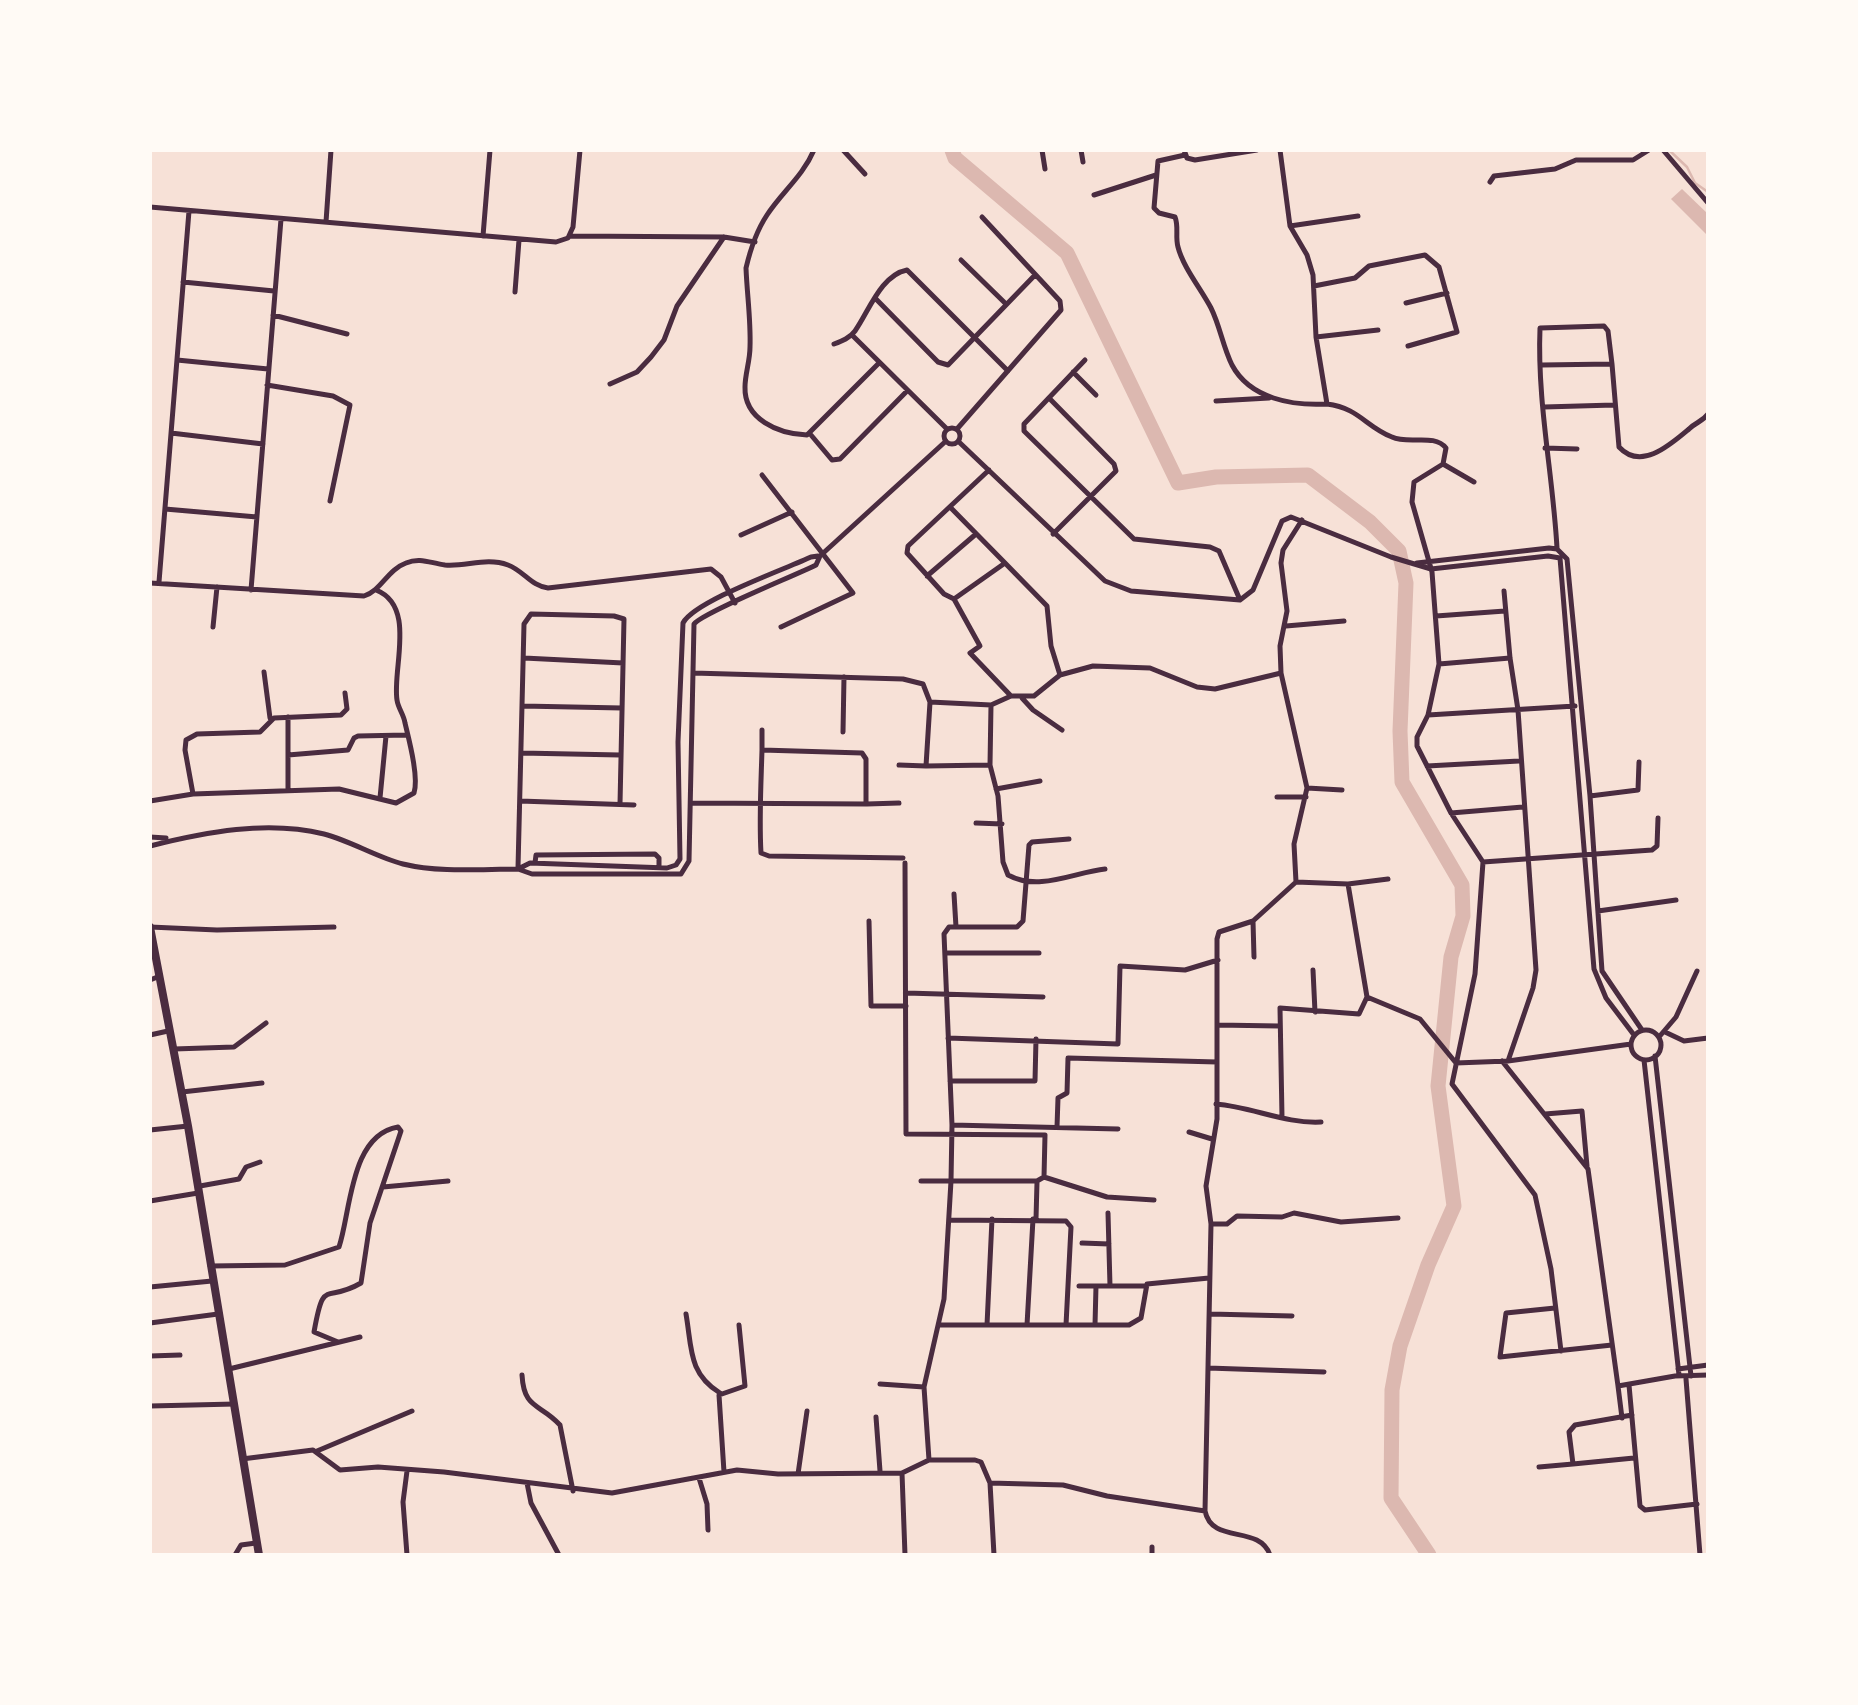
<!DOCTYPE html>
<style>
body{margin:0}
#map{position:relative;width:1858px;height:1705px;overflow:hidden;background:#f7e1d7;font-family:Inter,sans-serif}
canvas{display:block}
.frame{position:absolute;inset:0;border:152px solid #fffaf5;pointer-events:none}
</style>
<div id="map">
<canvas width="1858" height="1705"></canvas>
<div class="frame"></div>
</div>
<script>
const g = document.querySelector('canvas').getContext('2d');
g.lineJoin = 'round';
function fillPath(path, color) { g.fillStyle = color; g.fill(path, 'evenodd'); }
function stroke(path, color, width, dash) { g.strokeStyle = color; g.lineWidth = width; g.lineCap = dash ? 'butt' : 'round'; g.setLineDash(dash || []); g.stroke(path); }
fillPath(new Path2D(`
 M1682 189 1708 214V236L1671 199Z`), '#dcb8b0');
stroke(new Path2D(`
 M1669 150 1687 167 1695 183 1708 192`), '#dcb8b0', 2.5);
stroke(new Path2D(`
 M952 150 955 158 1067 253 1178 483 1216 477 1308 475 1370 522 1399 551 1406 583 1400 731 1402 782 1462 885 1463 916 1451 957 1438 1086 1454 1206 1428 1265 1400 1346 1392 1390 1391 1498 1429 1555`), '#dcb8b0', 15);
stroke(new Path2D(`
 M814 150C803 176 782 192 767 215 757 230 750 251 746 268 747 294 751 321 750 347 750 361 745 374 745 387 744 419 778 434 807 435L879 363
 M843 150 865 174
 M1042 150 1045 169
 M1081 150 1083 162
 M1184 150 1187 158 1195 160 1257 150
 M1280 150 1290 226 1307 255 1313 275 1316 337 1327 404C1359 408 1366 427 1392 437 1409 445 1434 433 1446 448L1443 464 1414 482 1412 502 1432 572 1439 664 1428 715 1417 737V746L1451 813 1483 862 1475 974 1452 1084 1535 1195 1551 1269 1561 1351
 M1663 150 1708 203
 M1185 155 1158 161 1154 208 1159 213 1175 217C1179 227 1175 236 1178 247 1183 267 1201 289 1211 308 1220 326 1223 347 1232 365 1250 399 1293 406 1327 404
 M1490 182 1494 176 1555 169 1576 160H1633L1649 150
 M1094 195 1156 175
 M150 207 556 242 568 238 573 227 580 150
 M326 222 331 150
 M1290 226 1358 216
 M483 236 490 150
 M570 236 724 237 755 242
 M961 260 1006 304
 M183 282 274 291
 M1314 286 1355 278 1369 266 1425 255 1439 267 1457 332 1408 346
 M515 292 519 240
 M875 298 938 362 948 365 1035 275
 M1406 303 1447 293
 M273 315 347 334
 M853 336 947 429
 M1316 337 1378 330
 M834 344C842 341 850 338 855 331 869 311 881 275 907 270L1008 371
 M177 360 268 369
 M1085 360 1024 424V431L1134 539 1210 547 1219 551 1240 600
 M1542 365 1612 364 1619 447C1641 471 1670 445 1689 429 1696 422 1702 422 1708 414
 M1073 372 1096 395
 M610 384 637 372 651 357 664 340 677 306 724 237
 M267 385 333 396 350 405 330 501
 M1049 398 1114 464 1116 471 1053 534
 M1216 401 1269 398
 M1544 407 1614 405
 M944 436a8 8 0 1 1 16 0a8 8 0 1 1-16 0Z
 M957 429 1061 310 1060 301 982 217
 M171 433 263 444
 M811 435 832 460 840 459 907 391
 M959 442 1105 581 1131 591 1240 600 1253 590 1282 521 1291 517 1391 557 1431 569 1548 556 1560 558 1594 969 1606 998 1634 1035
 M1545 448 1577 449
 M1443 464 1474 482
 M989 470 908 546 907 553 944 594 954 599 1005 563 1047 606 1051 646 1060 675
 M762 475 853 593 781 627
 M951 508 1005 563
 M165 509 257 517
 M741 535 792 512
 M1557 548C1553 475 1537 402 1540 328L1604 326 1608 331 1612 364
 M1417 563 1549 548 1557 549 1567 559 1590 796 1602 971 1642 1030
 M927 576 976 534
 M159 582 189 211
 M150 583 364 596C382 590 387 570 406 563 420 557 430 563 445 565 466 567 486 557 508 565 524 571 531 586 548 588L711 569 721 577 735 603
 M251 590 281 219
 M1504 591 1510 658 1518 710 1536 970 1533 988 1508 1061
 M954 599 980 646 970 653 1011 696
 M1436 616 1505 611
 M1286 626 1344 621
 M213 627 217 587
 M524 658 623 663
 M1439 664 1510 658
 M264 672 270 718
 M693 673 903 679 923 684 930 702 991 705 1011 696H1034L1060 675 1093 666 1150 668 1197 687 1215 689 1281 673
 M1022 698 1033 710 1062 730
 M930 702 926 766 989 765
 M991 705 990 765 998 796 1003 862 1008 875C1039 892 1075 872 1105 869
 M522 706 622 708
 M1428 715 1575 706
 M288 717V789
 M843 732 844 677
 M762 750V730
 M521 753 620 755
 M288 755 348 750 354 738 358 736 406 735
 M899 765 926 766
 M1427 766 1519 761
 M1307 788 1342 790
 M996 789 1040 781
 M193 794 185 750 186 740 197 734 260 732 274 718 341 715 347 709 345 693
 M1590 796 1638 790 1639 762
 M1277 797H1306
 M380 798 386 736
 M150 801 193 794 339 789 396 803 414 793C419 777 409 740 405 723 404 715 398 708 397 700 392 669 417 606 376 590
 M520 801 634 805
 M691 803 866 804V759L862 753 762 750C761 784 759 819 761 853L769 856 903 858
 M867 804 899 803
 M1451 813 1523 807
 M976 823 1002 824
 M150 837 166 838
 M150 846C205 832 267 820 324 834 351 841 376 857 403 864 440 873 481 869 518 869L532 874H681L689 861 694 624C704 612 794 576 816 565L820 556 946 441
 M1483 862 1652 850 1657 846 1658 818
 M535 863 536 855 655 854 659 858V867
 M905 863 906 1134 1045 1135
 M518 868 524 624 531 614 614 616 624 619 620 804
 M518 869 530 863 667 868 676 865 680 859 678 742 683 623C695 601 783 570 811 557L818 556
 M1296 882 1294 844 1307 788 1281 673 1280 646 1287 611 1281 563 1283 550 1302 520
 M1296 882 1348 884 1388 879
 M1348 884 1367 997
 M954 894 956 927
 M1598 911 1676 900
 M869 921 871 1006H906
 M1253 921 1254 957
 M150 927 217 930 334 927
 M946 953H1039
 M1313 970 1315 1012
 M150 980 160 976
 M906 993 1043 997
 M1217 1025 1279 1026
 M1631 1045a15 15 0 1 1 30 0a15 15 0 1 1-30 0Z
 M1665 1032 1684 1041 1708 1038
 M150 1035 168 1031
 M1659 1037 1676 1017 1697 971
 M948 1038 1118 1044 1120 966 1185 970 1218 960
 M174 1049 234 1047 266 1023
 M1655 1056 1691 1376
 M1644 1060 1679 1375
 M1502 1061 1588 1169 1618 1386 1675 1376 1708 1375
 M950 1081H1035L1036 1039
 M182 1092 262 1083
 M1216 1104C1252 1107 1286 1124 1321 1122
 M1545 1114 1582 1111 1587 1166
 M1282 1117 1280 1008 1359 1014 1367 997 1420 1019 1456 1063 1508 1061 1631 1044
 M952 1125 1118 1129
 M1057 1127 1058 1098 1067 1093 1068 1058 1217 1062
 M150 1130 188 1126
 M1189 1132 1212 1139
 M1044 1177 1107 1197 1154 1200
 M1044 1177 1045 1135
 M921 1181H1037L1044 1177
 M200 1186 239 1179 246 1167 260 1162
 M383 1187 448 1181
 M150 1201 198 1193
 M1108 1213 1110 1286
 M1036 1219 1037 1182
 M949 1220 1066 1221 1071 1227 1066 1325
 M1211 1224H1227L1237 1216 1282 1217 1294 1213 1341 1222 1398 1218
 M1082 1243 1109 1244
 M210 1266 285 1265 339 1247C351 1211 350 1135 398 1127L401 1131 370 1223 361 1283C325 1304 324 1276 314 1332L338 1342
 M1079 1286H1144
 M150 1287 212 1281
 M1555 1308 1506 1313 1500 1357 1612 1345
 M686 1314C692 1348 688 1373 720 1393
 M1210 1314 1292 1316
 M150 1323 218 1314
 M941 1325H1129L1141 1318 1147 1284 1209 1278
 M987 1325 992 1219
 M1027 1325 1033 1219
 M1095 1325 1096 1286
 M150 1356 180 1355
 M1208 1368 1324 1372
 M229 1369 360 1337
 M1678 1369 1708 1365
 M522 1375C524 1410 540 1403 560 1425L573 1491
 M1686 1379 1700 1555
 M880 1384 924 1387
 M1629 1385 1640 1506 1645 1510 1697 1504
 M1618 1386 1622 1418
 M150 1406 235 1404
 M1632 1415 1575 1425 1569 1432 1573 1464 1634 1458
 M876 1417 880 1471
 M317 1451 412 1411
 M242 1459 313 1450 340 1470 378 1467 444 1472 612 1493 737 1470 778 1474 902 1473 929 1460H975L981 1462 990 1483 1063 1485 1107 1496 1205 1511C1212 1545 1259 1524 1270 1555
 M929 1460 924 1387 944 1299 951 1181 952 1125 944 934 949 927H1017L1023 921 1029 845 1032 842 1069 839
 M1539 1467 1573 1464
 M407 1471 403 1502 407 1555
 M724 1472 719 1395 745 1386 739 1325
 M902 1473 905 1555
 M798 1474 807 1411
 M699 1478 707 1504 708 1530
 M527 1483 531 1503 559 1555
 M990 1483 994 1555
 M1205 1511 1211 1224 1206 1186 1217 1119V939L1219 932 1253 921 1296 882
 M235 1555 241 1545 256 1543
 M1152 1555V1547`), '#4a2c40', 5);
stroke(new Path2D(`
 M150 927 188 1126 259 1555`), '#4a2c40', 8);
</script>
